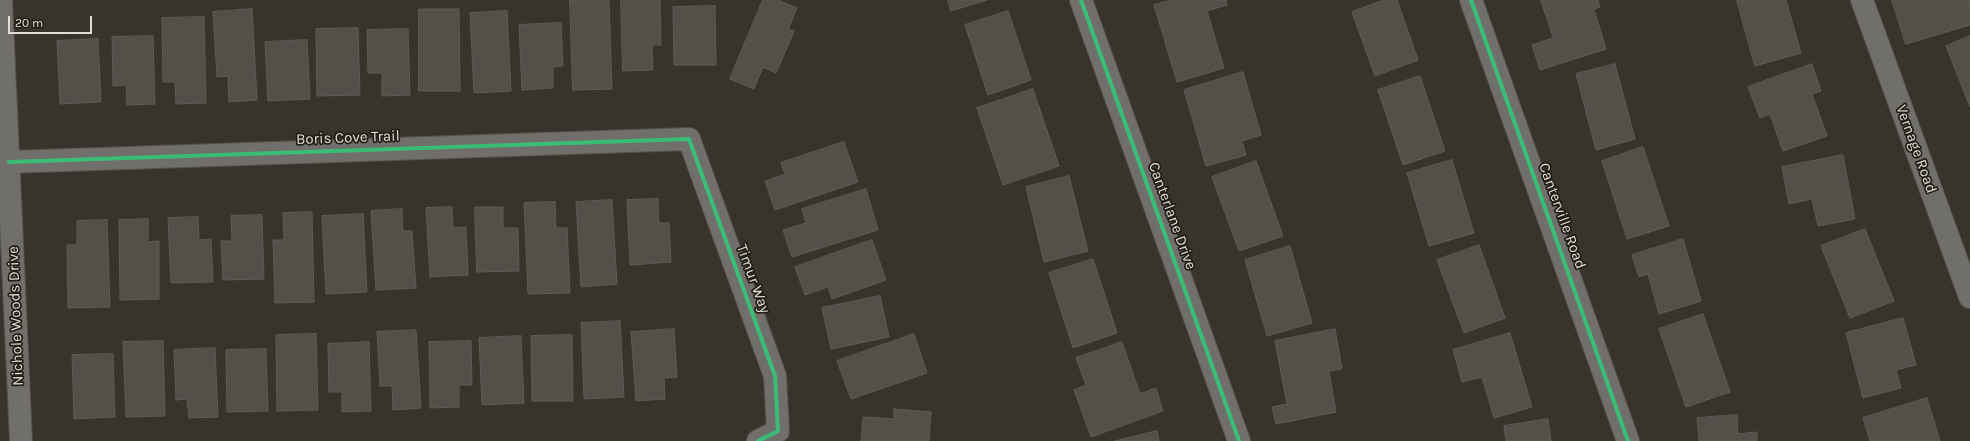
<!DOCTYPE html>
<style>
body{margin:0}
#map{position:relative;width:1970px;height:441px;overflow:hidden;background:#38342c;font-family:Karla,sans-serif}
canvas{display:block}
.scale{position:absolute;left:8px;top:16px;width:84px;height:18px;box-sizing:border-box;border:2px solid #e2ded4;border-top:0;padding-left:5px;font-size:12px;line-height:14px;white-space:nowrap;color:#e2ded4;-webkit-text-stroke:3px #211e17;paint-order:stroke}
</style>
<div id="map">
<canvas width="1970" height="441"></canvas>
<div class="scale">20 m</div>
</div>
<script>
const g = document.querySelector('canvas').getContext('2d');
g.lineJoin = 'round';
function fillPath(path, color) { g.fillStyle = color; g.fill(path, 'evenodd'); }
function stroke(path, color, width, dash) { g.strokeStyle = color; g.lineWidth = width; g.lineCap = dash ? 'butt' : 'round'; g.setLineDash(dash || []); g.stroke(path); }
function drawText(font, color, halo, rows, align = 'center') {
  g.font = font + ' Karla,sans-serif'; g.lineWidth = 3.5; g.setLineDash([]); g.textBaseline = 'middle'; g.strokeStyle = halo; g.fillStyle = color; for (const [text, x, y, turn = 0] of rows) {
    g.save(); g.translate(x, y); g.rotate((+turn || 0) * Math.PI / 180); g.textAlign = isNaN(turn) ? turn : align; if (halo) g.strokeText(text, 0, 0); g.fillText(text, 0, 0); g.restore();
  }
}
const building = new Path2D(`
 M570 0H609L612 89 573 90Z
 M621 0H660L661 45H652L653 70 623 71Z
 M763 0H778L797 8 788 29 794 31 776 73 763 67 754 89 730 79Z
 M948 0H987L951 11Z
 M1172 0H1226L1227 5 1207 11 1224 68 1177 82 1154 5Z
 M1384 0H1397L1418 60 1375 76 1352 12Z
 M1541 0H1598L1600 7 1594 9 1606 49 1540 70 1532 45 1553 38Z
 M1737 0H1786L1801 53 1755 66Z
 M1892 0H1970V25L1906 44Z
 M715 6 716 65H674L673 7Z
 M252 9 257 100 229 102 228 76 217 77 213 12Z
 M419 9H459L460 91H419Z
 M507 11 511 91 474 93 470 13Z
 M1008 11 1031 80 988 95 965 25Z
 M204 17 206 103 176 104 175 82H163L162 18Z
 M561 23 563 66 553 67V88L522 90 519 25Z
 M358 28 360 95 317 96 316 29Z
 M408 29 410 95 382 96V73H368L367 30Z
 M153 36 155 104 127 105 126 85 113 86 112 37Z
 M1970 36V107L1946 46Z
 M98 39 101 102 60 104 57 41Z
 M307 40 310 99 268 101 265 42Z
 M1615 64 1635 139 1596 150 1576 74Z
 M1812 64 1821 91 1812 94 1827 136 1783 151 1770 114 1760 118 1748 87Z
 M1243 72 1261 135 1242 141 1246 155 1206 166 1184 90Z
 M1420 76 1445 151 1403 165 1378 90Z
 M1033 89 1059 166 1003 185 977 108Z
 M844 142 858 182 775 210 765 181 785 174 781 163Z
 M1643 147 1669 226 1627 239 1602 161Z
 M1843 155 1855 219 1818 226 1812 199 1789 204 1782 167Z
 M1452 160 1474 233 1429 246 1407 173Z
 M1256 161 1283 236 1239 251 1212 177Z
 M1069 176 1088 251 1044 262 1026 187Z
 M866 189 878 230 792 257 783 230 806 223 802 209Z
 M658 199 659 223H669L671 262 630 265 627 200Z
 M612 200 617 284 581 287 576 202Z
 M555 202 556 228H567L570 293 528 294 524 203Z
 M452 207 453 228 466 227 468 275 430 277 426 208Z
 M475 207H503V228H518L519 271 477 272Z
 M402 209 403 231H412L416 288 376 290 371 211Z
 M312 212 314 302 275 303 273 240H284L283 213Z
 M363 214 367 292 326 294 322 216Z
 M262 215 264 279 223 280 221 241H232L231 216Z
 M198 217 199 240 211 239 213 282 171 283 168 218Z
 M148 219V242L159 241V299L120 300 119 220Z
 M107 220 110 307 68 308 67 245H77V221Z
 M1865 229 1894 301 1850 318 1821 246Z
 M1683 239 1701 301 1659 314 1648 274 1639 277 1632 255Z
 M872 240 886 280 832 299 828 287 805 295 795 267Z
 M1479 245 1505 318 1464 333 1437 260Z
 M1290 246 1312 323 1267 336 1245 260Z
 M1093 259 1117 333 1073 348 1049 273Z
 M880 296 889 337 831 349 822 308Z
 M1703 314 1730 392 1686 407 1659 329Z
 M1903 318 1916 365 1896 370 1901 388 1863 398 1846 333Z
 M620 321 624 397 584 399 581 323Z
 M674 329 677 377 664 378 665 399 636 401 631 332Z
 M1335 329 1342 369 1329 371 1336 412 1276 424 1272 407 1287 404 1275 341Z
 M416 330 421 408 393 410 392 386H380L377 332Z
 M1510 333 1532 407 1494 418 1482 377 1462 382 1453 350Z
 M316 334 318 410 277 411 276 335Z
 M914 334 927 373 851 399 837 361Z
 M572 335 573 401H532L531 336Z
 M521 336 524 403 482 405 479 338Z
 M163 341 165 416 126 417 123 342Z
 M471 341 472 385H459V407L430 408 429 342Z
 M369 342 371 411 342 412V392H329L328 344Z
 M1122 342 1140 394 1156 388 1163 411 1091 437 1074 390 1086 385 1076 358Z
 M215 348 218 417 189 418 187 399 176 400 174 350Z
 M266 349 268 411 227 412 226 350Z
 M113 354 115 417 74 419 72 355Z
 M1927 398 1940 441H1870L1863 418Z
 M894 409 931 412 929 441H861L863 417 894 419Z
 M1737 415 1738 434 1757 432V441H1699L1697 418Z
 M1548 419 1551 441H1506L1504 426Z
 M1157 431 1159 441H1115Z`);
fillPath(building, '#544f49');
stroke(building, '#615b57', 1);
const minor = new Path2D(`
 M1 0 21 441
 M1081 0 1239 441
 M1471 0 1628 441
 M1862 0 1970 297
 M9 162 689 139 775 376 778 431 758 441`);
stroke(minor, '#56524b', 24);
stroke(minor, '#716f6b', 22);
stroke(new Path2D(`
 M1081 0 1239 441
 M1471 0 1628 441
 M9 162 689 139 775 376 778 431 758 441`), '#3abd76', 4);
drawText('15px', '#e2ded4', '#211e17', [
 ["Boris Cove Trail",348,138,-2],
 ["Vernage Road",1916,149,70],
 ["Canterlane Drive",1172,216,70],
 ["Canterville Road",1562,216,70],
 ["Timur Way",753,279,70],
 ["Nichole Woods Drive",16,316,-92]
]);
</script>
